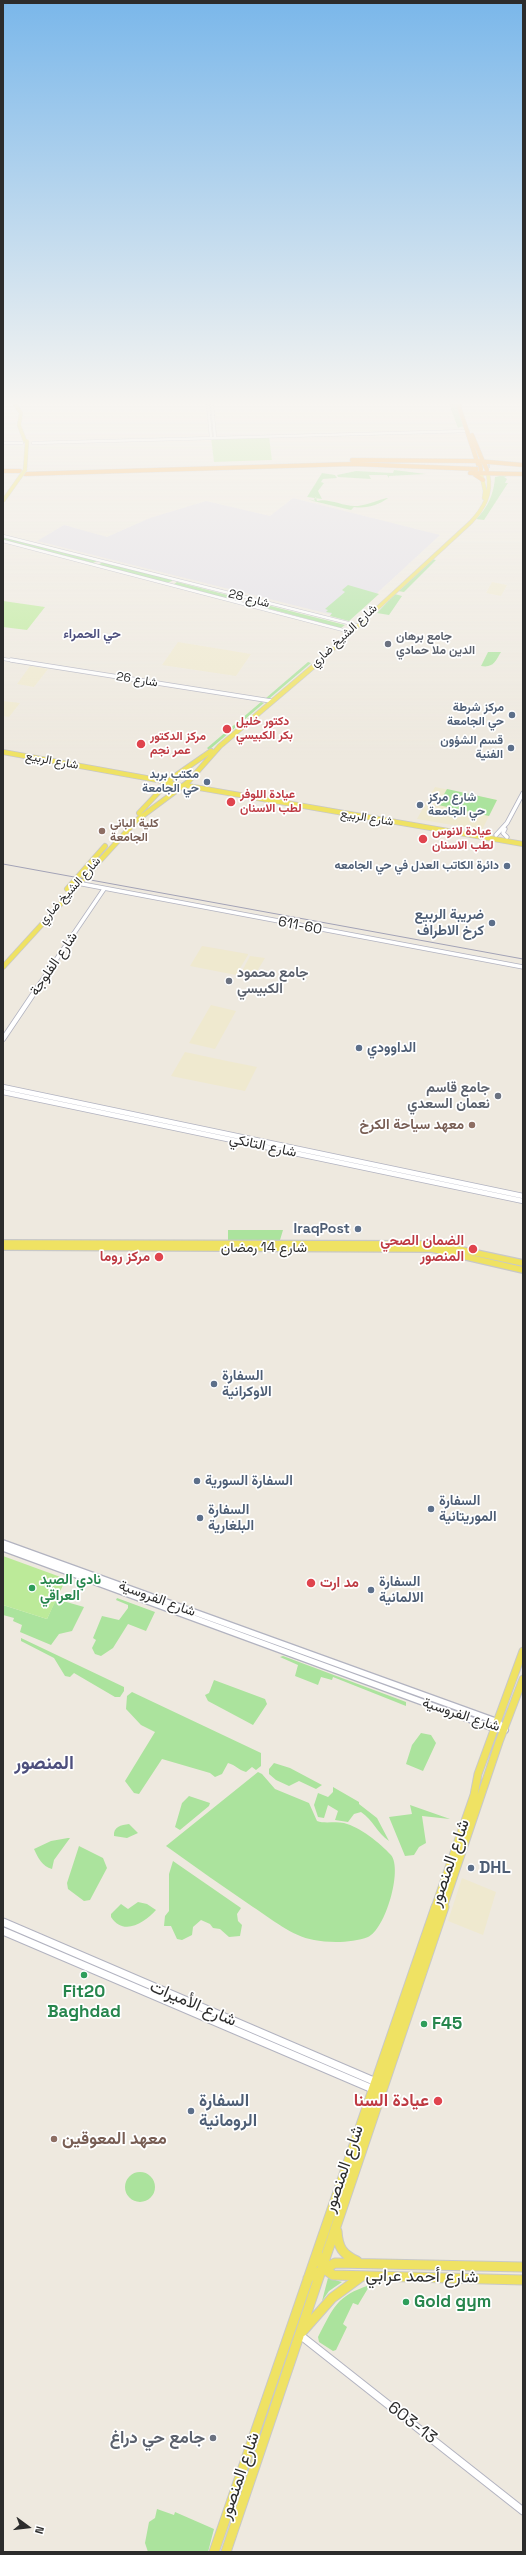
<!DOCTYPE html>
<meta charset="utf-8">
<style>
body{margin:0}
#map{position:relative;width:526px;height:2555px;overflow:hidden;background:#eee9df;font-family:"Space Grotesk",sans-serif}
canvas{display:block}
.frame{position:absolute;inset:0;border:4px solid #2c2c2c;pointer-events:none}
.north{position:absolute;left:8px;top:2507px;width:40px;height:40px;-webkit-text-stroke:3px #fff;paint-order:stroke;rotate:105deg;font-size:11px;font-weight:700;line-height:16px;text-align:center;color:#2c2c2c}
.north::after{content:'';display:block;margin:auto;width:14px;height:18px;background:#2c2c2c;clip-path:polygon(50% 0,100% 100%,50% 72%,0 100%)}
</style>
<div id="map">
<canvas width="526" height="2555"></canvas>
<div class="frame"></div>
<div class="north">N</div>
</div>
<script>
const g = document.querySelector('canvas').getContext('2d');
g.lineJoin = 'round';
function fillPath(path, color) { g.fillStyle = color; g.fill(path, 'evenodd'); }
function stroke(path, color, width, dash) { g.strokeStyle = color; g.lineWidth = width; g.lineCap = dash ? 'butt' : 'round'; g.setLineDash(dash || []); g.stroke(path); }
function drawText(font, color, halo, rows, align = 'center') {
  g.font = font + ' "Space Grotesk",Vazirmatn,sans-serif'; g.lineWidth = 3.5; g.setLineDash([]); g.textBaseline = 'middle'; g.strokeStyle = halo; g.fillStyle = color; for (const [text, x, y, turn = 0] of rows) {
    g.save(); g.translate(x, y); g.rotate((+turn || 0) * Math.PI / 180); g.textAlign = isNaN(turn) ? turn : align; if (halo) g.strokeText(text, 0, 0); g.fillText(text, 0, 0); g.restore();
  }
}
fillPath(new Path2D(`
 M293 498 440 535 349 619 37 541 64 525 107 537 150 518 206 501 270 516Z`), '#e2dfe7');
fillPath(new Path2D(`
 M492 582 507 585 501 596 486 593Z
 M178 642 251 654 236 676 162 665Z
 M30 666 48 669 34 687 17 684Z
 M3 701 20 703 9 717 3 716Z
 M435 787 497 800 482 830 417 819Z
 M202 946 248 954V955L236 975 190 966Z
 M250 956 265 958 253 978 240 975Z
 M211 1005 236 1011 215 1049 189 1043Z
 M185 1052 227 1061 257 1067 245 1091 171 1076Z
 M462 1878 496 1892 483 1935 448 1921Z`), '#efe9cf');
fillPath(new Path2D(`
 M449 404H456L464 426 458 428Z
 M394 470 426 474 389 476V478L387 475H369L371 479 338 477 337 475 356 471 393 473Z
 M322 473 335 475 337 478 323 479 321 482 324 483 318 491 322 499 307 497Z
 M504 475H512L504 477 507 479 505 483H508L484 520 476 519C488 508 494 493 495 477Z
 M316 497 317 501C328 498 342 506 355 506 366 506 383 498 388 498 379 505 366 509 354 507L351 510 313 501 308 499 315 501 314 499Z
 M3 537 97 560V561L93 563 3 540Z
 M432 559 436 560 404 592 398 591Z
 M103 562 172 580V581L167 583 98 565Z
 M177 582 239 598 240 599 236 601 174 584Z
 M348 585 379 594 349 621 330 616 332 613 326 612 328 610 325 609 345 592 342 590Z
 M395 594 402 596 389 615 377 613Z
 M247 600 345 625 341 628 244 602Z
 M488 652H501C495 662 493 668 481 666Z
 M308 662 311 663 270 698H266Z
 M261 702 264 703 209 750 207 748Z
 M447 789 497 800 489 816 438 805Z
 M283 1230 280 1240H228V1230Z
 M117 1598 155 1612 146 1631 128 1624 113 1648 101 1656 95 1654 92 1648 96 1640 93 1638 102 1616 119 1620 128 1608V1605L116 1600Z
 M56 1599 84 1607 72 1631 59 1634 51 1645 20 1632 22 1625 13 1621 14 1618 3 1615V1605L47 1619Z
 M21 1638 124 1687V1691L120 1697H115L74 1673 70 1677 65 1676 54 1658 21 1641Z
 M283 1656 406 1702V1706L333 1677 332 1680 321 1677 318 1685 295 1676 298 1665 280 1657Z
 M214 1680 265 1699 267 1704 253 1725 208 1701 205 1695 209 1693Z
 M132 1692 261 1753V1766L256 1770 252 1767 246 1772C238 1770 236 1765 228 1763L222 1774 215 1777 210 1773 162 1759 139 1794 134 1793 125 1781 155 1732 141 1725 126 1709 127 1696Z
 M421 1733 431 1735 436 1743 423 1771 406 1764 412 1745Z
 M274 1763 290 1768 322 1785 316 1789 299 1781 289 1786 276 1780 269 1774V1769Z
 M258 1772 262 1774 275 1789 309 1803 317 1821C325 1824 335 1821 344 1823 360 1827 380 1843 391 1855 403 1870 385 1930 368 1937 353 1943 329 1943 314 1940 291 1936 272 1919 253 1907 224 1887 195 1867 166 1846Z
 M333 1787 359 1802V1804L377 1818 389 1841C377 1833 373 1820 361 1812L354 1814 348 1822 335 1820 338 1811 328 1805 324 1818 318 1817 314 1805 318 1793 328 1797 333 1792Z
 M189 1796 210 1803 209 1806 180 1830 175 1827 182 1803Z
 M410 1805 450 1819 422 1816 426 1843 419 1847 414 1855 405 1856 389 1817 412 1814Z
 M129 1824 138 1833 127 1838 114 1836C113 1827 121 1825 129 1824Z
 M68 1838H70L54 1860 52 1869C42 1866 38 1858 34 1849L51 1841Z
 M79 1846 103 1858 107 1868 90 1900 84 1901 68 1889 67 1883Z
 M173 1861 241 1908 237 1914 238 1921 242 1925 240 1936 229 1937 220 1929 213 1928 210 1924 201 1920 193 1927 192 1935 182 1940 177 1939 171 1926H164L165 1916 169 1911V1874Z
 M138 1902 147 1904 156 1910C145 1922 124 1937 111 1917V1914L121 1904 128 1909Z
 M125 2187a15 15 0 1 1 30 0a15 15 0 1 1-30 0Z
 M328 2278 342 2282 329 2291 322 2301Z
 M370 2285 358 2305 353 2303 343 2324 347 2327 336 2350 333 2351 319 2342 318 2337C334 2307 336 2296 370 2285Z
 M157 2509 174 2515 175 2512 214 2529 208 2552H148L145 2543 149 2522 155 2518Z`), '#abe39d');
fillPath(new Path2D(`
 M269 437 272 460 214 462 211 438Z
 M3 601 45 607 27 630 3 627Z
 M3 1556 66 1579 47 1619 3 1605Z`), '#bcea99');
stroke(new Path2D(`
 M476 466H490`), '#c7c3bb', 4, [4, 2]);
const minorFar4 = new Path2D(`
 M208 404 211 438
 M212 404 215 438
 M3 443H22
 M33 443 468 431
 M3 536 356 625
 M3 541 343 630 347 633
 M3 659 17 661`);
const minorFar3 = new Path2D(`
 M11 660 271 701
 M505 829 503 833 507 837
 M496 835 507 823 523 793
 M77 883 523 967
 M39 985 104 889`);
const minorFar2 = new Path2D(`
 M3 1039 40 984
 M3 1087 523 1196
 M3 1092 523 1201`);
const minorFar1 = new Path2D(`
 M3 1543 498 1722 505 1730
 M3 1548 496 1729 505 1730`);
const minor = new Path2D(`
 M3 1922 376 2082
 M3 1931 375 2090
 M300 2335 523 2511`);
const majorFar4 = new Path2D(`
 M15 404 21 413 19 425 25 441
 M481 474 485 491 484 498
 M320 661 471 522C484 508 492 494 488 474`);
const majorFar3 = new Path2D(`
 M3 752 163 781
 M169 783 179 785
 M188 786 523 844
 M139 813 172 778 211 751
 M67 889 105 846
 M3 967 137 820 188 782 220 746 321 660`);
const majorFar2 = new Path2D(`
 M3 1243 434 1244 523 1263
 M3 1247 432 1249 523 1270`);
const majorFar1 = new Path2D(`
 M435 1908 474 1795 478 1774 523 1651
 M443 1908 499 1742 523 1679`);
const major = new Path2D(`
 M337 2231C338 2247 342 2254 357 2261
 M317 2253 323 2268 333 2275 523 2280
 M308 2278 335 2263 523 2267
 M302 2332 332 2298 362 2276
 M214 2552 436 1907
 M226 2552 444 1907`);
const highway = new Path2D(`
 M458 404 478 464
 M472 435 484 464
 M352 460 477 461 523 465
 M3 471H20
 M470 473 523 474
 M25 474 352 464 477 469
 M474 474 483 480`);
stroke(minorFar4, '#b2b3c0', 3.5);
stroke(minorFar3, '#b2b3c0', 5);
stroke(minorFar2, '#b2b3c0', 6);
stroke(minorFar1, '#b2b3c0', 8);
stroke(minor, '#b2b3c0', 9);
stroke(majorFar4, '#c8c8c8', 4.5);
stroke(majorFar3, '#c8c8c8', 6);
stroke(majorFar2, '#c8c8c8', 8);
stroke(majorFar1, '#c8c8c8', 9);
stroke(major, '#c8c8c8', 11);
stroke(highway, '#c8c8c8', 5);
stroke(minorFar4, '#fff', 2.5);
stroke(minorFar3, '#fff', 3.5);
stroke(minorFar2, '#fff', 4.5);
stroke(minorFar1, '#fff', 5.5);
stroke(minor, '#fff', 7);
stroke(majorFar4, '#efe263', 3.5);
stroke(majorFar3, '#efe263', 4.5);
stroke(majorFar2, '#efe263', 5.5);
stroke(majorFar1, '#efe263', 7);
stroke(major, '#efe263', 9);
stroke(highway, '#fcb75c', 4);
stroke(new Path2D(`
 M3 864 523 959`), '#a2a2b6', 1);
const majorBridge = new Path2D(`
 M3 501 25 470 27 441`);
const highwayBridge = new Path2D(`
 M480 465 481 470
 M485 465 487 470`);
stroke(majorBridge, '#c8c8c8', 4.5, []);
stroke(highwayBridge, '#c8c8c8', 5, []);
stroke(majorBridge, '#efe263', 3.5);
stroke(highwayBridge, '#fcb75c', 4);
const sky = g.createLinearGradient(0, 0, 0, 761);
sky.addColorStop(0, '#7ab7ea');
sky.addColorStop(0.53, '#f7f5f1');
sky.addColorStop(1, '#f7f5f100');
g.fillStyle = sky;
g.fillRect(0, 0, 526, 761);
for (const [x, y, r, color] of [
 [388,644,4,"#6b7280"],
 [512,715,4,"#5c6f8a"],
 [227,729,5,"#e0444e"],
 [141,744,5,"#e0444e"],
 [511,748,4,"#5c6f8a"],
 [207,782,4,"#5c6f8a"],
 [231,802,5,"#e0444e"],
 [420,805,4,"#5c6f8a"],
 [102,831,4,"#8d6e63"],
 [423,839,5,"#e0444e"],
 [507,866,4,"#5c6f8a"],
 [492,923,4,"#5c6f8a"],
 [229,981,4,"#6b7280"],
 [359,1048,4,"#5c6f8a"],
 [498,1096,4,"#6b7280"],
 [472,1125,4,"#8d6e63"],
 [358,1229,4,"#5c6f8a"],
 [473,1249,5,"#e0444e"],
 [159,1257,5,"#e0444e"],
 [214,1384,4,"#5c6f8a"],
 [197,1481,4,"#5c6f8a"],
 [431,1509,4,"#5c6f8a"],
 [200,1518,4,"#5c6f8a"],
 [311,1583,5,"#e0444e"],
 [32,1588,4,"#2e9e5b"],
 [371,1590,4,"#5c6f8a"],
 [471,1868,4,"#5c6f8a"],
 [84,1975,4,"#2e9e5b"],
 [424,2024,4,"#2e9e5b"],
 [438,2101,5,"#e0444e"],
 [191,2111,4,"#5c6f8a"],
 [54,2139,4,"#8d6e63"],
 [406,2302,4,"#2e9e5b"],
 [213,2438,4,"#6b7280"]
]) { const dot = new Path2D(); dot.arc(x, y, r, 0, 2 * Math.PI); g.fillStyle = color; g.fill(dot); stroke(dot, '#fff', 1.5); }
drawText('12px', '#2c2c2c', '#fff', [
 ["شارع 28",249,599,14],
 ["شارع الشيخ ضاري",344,636,-43],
 ["شارع 26",137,680,9],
 ["شارع الربيع",52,761,10],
 ["شارع الربيع",367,818,9],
 ["شارع الشيخ ضاري",70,891,-48]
]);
drawText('bold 12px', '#5b616d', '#fff', [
 ["جامع برهان",396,637],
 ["الدين ملا حمادي",396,651]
], 'left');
drawText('bold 12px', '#4e5e75', '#fff', [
 ["مركز شرطة",504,708],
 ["حي الجامعة",504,722],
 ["قسم الشؤون",503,741],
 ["الفنية",503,755],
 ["مكتب بربد",199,775],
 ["حي الجامعة",199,789],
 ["شارع مركز",428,798,"left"],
 ["حي الجامعة",428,812,"left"],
 ["دائرة الكاتب العدل في حي الجامعه",499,866]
], 'right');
drawText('bold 12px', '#be3a42', '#fff', [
 ["دكتور خليل",236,722],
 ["بكر الكبيسي",236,736],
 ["مركز الدكتور",150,737],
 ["عمر نجم",150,751],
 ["عيادة اللوفر",240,795],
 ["لطب الاسنان",240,809],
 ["عيادة لانوس",432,832],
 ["لطب الاسنان",432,846]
], 'left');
drawText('bold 12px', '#785e54', '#fff', [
 ["كلية الباني",110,824],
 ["الجامعة",110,838]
], 'left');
drawText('bold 13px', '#4d4f7d', '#fff', [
 ["حي الحمراء",92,634]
]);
drawText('bold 14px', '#4e5e75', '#fff', [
 ["ضريبة الربيع",484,915,"right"],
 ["كرخ الاطراف",484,931,"right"],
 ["الداوودي",367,1048],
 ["IraqPost",350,1229,"right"],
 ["السفارة",222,1376],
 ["الاوكرانية",222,1392],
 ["السفارة السورية",205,1481],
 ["السفارة",439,1501],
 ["الموريتانية",439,1517],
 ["السفارة",208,1510],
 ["البلغارية",208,1526],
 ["السفارة",379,1582],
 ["الالمانية",379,1598]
], 'left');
drawText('14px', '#2c2c2c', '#fff', [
 ["611-60",300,926,11],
 ["شارع الفلوجة",54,964,-56],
 ["شارع التانكي",263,1146,12],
 ["شارع 14 رمضان",264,1248],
 ["شارع الفروسية",157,1599,20],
 ["شارع الفروسية",461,1715,18]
]);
drawText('bold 14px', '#5b616d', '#fff', [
 ["جامع محمود",237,973],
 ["الكبيسي",237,989],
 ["جامع قاسم",490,1088,"right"],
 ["نعمان السعدي",490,1104,"right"]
], 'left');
drawText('bold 14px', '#785e54', '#fff', [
 ["معهد سياحة الكرخ",464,1125]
], 'right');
drawText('bold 14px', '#be3a42', '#fff', [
 ["الضمان الصحي",464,1241],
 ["المنصور",464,1257],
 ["مركز روما",150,1257],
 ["مد ارت",320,1583,"left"]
], 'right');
drawText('bold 14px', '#27864d', '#fff', [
 ["نادي الصيد",40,1580],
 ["العراقي",40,1596]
], 'left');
drawText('17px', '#2c2c2c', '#fff', [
 ["شارع المنصور",450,1863,-71],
 ["شارع الأميرات",193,2004,23],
 ["شارع المنصور",344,2169,-71],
 ["شارع أحمد عرابي",422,2277,1],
 ["603-13",412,2423,38],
 ["شارع المنصور",240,2476,-71]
]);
drawText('bold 17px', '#4e5e75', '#fff', [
 ["DHL",479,1868],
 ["السفارة",199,2101],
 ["الرومانية",199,2121]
], 'left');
drawText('bold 17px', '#27864d', '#fff', [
 ["Fit20",84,1992,"center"],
 ["Baghdad",84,2012,"center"],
 ["F45",432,2024],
 ["Gold gym",414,2302]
], 'left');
drawText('bold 17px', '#be3a42', '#fff', [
 ["عيادة السنا",429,2101]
], 'right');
drawText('bold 17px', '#785e54', '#fff', [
 ["معهد المعوقين",62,2139]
], 'left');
drawText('bold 17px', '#5b616d', '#fff', [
 ["جامع حي دراغ",205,2438]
], 'right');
drawText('bold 19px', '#4d4f7d', '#fff', [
 ["المنصور",44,1764]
]);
</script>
